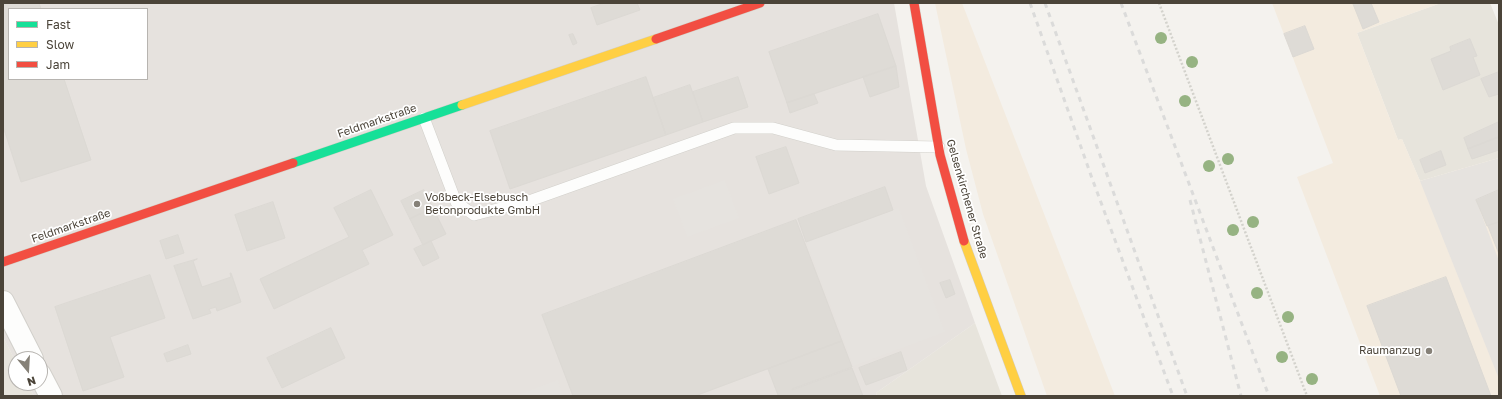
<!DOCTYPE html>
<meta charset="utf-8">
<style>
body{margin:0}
#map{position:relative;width:1502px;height:399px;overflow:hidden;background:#f4f2ee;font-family:"Golos Text",sans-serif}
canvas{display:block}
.frame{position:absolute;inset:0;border:4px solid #4b4439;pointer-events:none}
.legend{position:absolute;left:8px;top:8px;width:140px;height:72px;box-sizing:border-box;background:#fff;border:1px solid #b7b4b0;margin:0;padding:5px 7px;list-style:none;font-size:12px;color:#4b4439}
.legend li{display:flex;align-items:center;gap:8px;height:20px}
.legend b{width:20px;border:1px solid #b7b4b0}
.north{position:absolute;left:8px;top:351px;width:40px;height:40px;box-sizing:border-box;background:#fff;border:1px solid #b7b4b0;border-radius:50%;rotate:162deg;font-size:11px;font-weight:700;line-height:16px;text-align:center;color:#4b4439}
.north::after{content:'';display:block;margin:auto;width:14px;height:18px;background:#868178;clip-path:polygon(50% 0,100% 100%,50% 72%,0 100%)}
</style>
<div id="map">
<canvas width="1502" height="399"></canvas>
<div class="frame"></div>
<ul class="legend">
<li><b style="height:5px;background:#16e098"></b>Fast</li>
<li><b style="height:5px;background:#ffcf43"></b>Slow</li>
<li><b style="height:5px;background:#f24e42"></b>Jam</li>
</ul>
<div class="north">N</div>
</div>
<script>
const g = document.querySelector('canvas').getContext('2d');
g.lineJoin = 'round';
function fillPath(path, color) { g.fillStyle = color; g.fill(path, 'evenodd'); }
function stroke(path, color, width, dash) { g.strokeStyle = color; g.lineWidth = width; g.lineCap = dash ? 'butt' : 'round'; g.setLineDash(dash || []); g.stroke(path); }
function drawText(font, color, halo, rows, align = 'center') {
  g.font = font + ' "Golos Text",sans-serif'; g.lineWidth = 3.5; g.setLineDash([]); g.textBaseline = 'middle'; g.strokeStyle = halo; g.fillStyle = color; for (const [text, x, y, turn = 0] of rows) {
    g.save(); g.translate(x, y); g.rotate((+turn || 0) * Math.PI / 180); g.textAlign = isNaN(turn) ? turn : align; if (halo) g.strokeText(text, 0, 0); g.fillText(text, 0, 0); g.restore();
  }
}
fillPath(new Path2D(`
 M1441 3H1490L1499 25V158L1420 181 1402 139 1398 140 1357 33Z
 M975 323 1002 396H877L876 393Z
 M3 337 16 362V383H27L34 396H3Z`), '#e7e4dc');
fillPath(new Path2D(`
 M935 3H962L1115 396H1047L983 214 966 149Z
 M1272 3H1441L1357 33 1398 140 1402 139 1420 181 1499 158V396H1380L1297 177 1333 163Z`), '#f3ebdf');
fillPath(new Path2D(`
 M3 3H894L926 186 975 323 876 393 877 396H34L27 383H40V359H16V362L3 337ZM9 9H147V79H9Z`), '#e6e2de');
fillPath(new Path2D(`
 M1499 158V190L1476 200 1499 261V379L1420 181Z
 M725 180 739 218 687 237 673 199Z
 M899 208 945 332 853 366 806 242Z
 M558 380 563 396H515Z`), '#e6e3df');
const building = new Path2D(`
 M3 3H39L41 9H9V79H64L91 160 21 182 3 126Z
 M605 3H637L640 10 597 25 591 8Z
 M1355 3H1371L1379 22 1363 29 1353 4Z
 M878 14 896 66 787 103 769 52Z
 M1305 26 1314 49 1293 57 1284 34Z
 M573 34 577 43 573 45 569 35Z
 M1470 39 1477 56 1473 57 1480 75 1443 90 1431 59 1451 51 1450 47Z
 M896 66 899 87 870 97 863 77Z
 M1499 72V94L1489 97 1481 79Z
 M646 77 666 135 510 189 490 131Z
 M738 77 748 107 703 122 693 92Z
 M690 85 703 122 666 135 653 98Z
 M814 94 818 103 790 113 787 103Z
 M1499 122V137L1468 149 1464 138Z
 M1499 137V150L1472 159 1468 149Z
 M786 147 799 183 769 194 756 157Z
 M1441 151 1446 165 1425 173 1420 160Z
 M885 187 893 210 806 242 798 219Z
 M371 190 393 235 362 250 369 264 274 309 260 279 349 237 334 208Z
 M424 190 433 208 410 219 401 201Z
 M1499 190V222L1487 226 1476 200Z
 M273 202 285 238 247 251 235 215Z
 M433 208 446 234 423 245 410 219Z
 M796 220 842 341 695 396H573L542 315Z
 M1499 222V254L1488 226Z
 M178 235 184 253 166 259 160 241Z
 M431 241 439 258 423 266 414 249Z
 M197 259 193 261 202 287 231 277 230 273H231L241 302 217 311 216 307 209 309 211 313 193 319 174 266Z
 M150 275 165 318 110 337 124 377 83 391 55 307Z
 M1446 277 1491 396H1401L1367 306Z
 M950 280 955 294 946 298 940 283Z
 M331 328 345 358 282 388 267 358Z
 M842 341 852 367 792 389V390L852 368 863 396H777L778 395 768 369Z
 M188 345 191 354 167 362 164 354Z
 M901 352 907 370 866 385 859 368Z`);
fillPath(building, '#dedbd6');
stroke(building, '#dcd9d4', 1);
const lane = new Path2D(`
 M424 118 456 202 474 215 532 200 734 128H773L836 145 939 147`);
const street = new Path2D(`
 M3 302 32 359
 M40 375 51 396`);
const fast = new Path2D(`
 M293 163 462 105`);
const slow = new Path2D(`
 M462 105 656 39
 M964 241 1021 396`);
const jam = new Path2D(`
 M914 3 940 155 964 241
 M656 39 760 3
 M3 262 293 163`);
stroke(lane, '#d2d0cb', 12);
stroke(street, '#d2d0cb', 24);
stroke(fast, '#d3cfc5', 10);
stroke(slow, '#d3cfc5', 10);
stroke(jam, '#d3cfc5', 10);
stroke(new Path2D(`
 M1159 3 1307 396`), '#d3d2cc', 2.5, [2, 2]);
stroke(lane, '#fdfdfc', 11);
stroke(street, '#fdfdfc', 22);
stroke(fast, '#16e098', 9);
stroke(slow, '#ffcf43', 9);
stroke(jam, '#f24e42', 9);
stroke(new Path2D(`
 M1030 3 1093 181 1173 396
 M1045 3 1187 396
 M1121 3 1269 396
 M1190 200 1241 396`), '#dbdbda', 3, [5, 5]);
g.fillStyle = '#96b382';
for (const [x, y] of [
 [1161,38],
 [1192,62],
 [1185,101],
 [1228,159],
 [1209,166],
 [1253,222],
 [1233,230],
 [1257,293],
 [1288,317],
 [1282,357],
 [1312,379]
]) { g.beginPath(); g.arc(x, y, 6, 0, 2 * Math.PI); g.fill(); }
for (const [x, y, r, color] of [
 [417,204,4,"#868178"],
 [1429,351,4,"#868178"]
]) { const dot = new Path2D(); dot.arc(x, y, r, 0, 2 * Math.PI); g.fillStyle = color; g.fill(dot); stroke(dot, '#fff', 1.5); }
drawText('11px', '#4b4439', '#fff', [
 ["Feldmarkstraße",377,121,-19],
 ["Gelsenkirchener Straße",967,199,74],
 ["Feldmarkstraße",71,226,-19]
]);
drawText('11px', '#4b4439', '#fff', [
 ["Voßbeck-Elsebusch",425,198],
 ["Betonprodukte GmbH",425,211],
 ["Raumanzug",1421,351,"right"]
], 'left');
</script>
